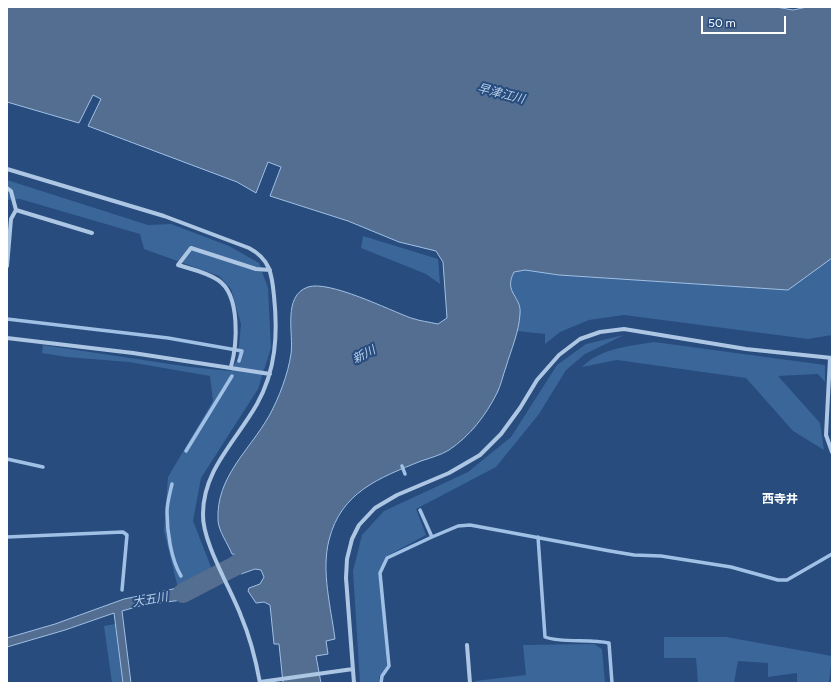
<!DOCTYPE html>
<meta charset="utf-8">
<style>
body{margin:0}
#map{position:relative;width:839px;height:690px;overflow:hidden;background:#274c7d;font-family:Figtree,sans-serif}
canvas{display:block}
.frame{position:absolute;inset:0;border:8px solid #fff;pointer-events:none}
.scale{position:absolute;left:701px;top:16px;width:85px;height:18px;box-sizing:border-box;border:2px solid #fff;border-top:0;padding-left:5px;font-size:12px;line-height:14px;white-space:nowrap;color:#fff;-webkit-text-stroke:3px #274c7d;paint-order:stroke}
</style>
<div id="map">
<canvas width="839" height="690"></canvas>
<div class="frame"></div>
<div class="scale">50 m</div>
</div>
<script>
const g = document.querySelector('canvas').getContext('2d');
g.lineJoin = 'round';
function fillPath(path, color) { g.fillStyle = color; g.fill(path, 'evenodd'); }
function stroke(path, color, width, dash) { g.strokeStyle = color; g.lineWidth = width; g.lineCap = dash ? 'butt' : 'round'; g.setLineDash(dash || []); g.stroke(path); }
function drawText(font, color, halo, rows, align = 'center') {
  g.font = font + ' Figtree,"Noto Sans JP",sans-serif'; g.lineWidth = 4; g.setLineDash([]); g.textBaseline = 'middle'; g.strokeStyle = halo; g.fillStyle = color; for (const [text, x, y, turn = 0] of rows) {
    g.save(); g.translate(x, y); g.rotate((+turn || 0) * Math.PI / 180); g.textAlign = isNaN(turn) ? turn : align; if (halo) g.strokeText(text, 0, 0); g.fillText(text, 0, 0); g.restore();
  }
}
fillPath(new Path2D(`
 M7 180 148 225 171 224 229 246 259 263 268 288 271 348 258 389 201 478 193 521 211 567 204 574 178 588 164 531 168 477 213 401 210 376 129 362 67 357 42 353 43 345 190 367 231 371 238 358 241 324 231 289 219 276 144 249 140 234 20 199 7 200Z
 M363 236 438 259 440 284 426 274 361 248Z
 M832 258V335L808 339 624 315 589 320 560 332 545 344V334L517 331 498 392 475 428 448 450 517 301C511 290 507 284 514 272L525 270 559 275 788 290Z
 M624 335 585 354 566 370 539 414 496 467 416 509 426 535 385 557 379 573 387 666 379 677V683H360L353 571 362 535 384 511 468 472 511 437 557 365 586 344Z
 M654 342 825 365V382L818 374 778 376 820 423 824 450 793 431 746 378 617 360 582 367C601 348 629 346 654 342Z
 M115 624 123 683H112L104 626Z
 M664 637H726L832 656 829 683H797V673L768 677V663L738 661 734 683H698L696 658H664Z
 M594 644 602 649 605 683H475V681L526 675 523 645Z`), '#3b669a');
const water = new Path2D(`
 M7 7H776L793 10 807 7H832V258L788 290 559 275 525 270 514 272C503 293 522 296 520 314 519 332 511 350 506 367 503 375 501 385 497 393 486 415 470 436 449 450 441 455 430 458 421 461 379 478 341 492 329 540 321 571 331 608 335 639L326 641 328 654 316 656 321 683H283L279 644H274L270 605 264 602 256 603 248 591 249 588 260 584 264 577 261 570 255 569 241 574 237 571 233 560 240 555 232 554C228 544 218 530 218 520 216 477 249 451 269 416 279 398 288 374 291 354 294 334 282 296 308 287 329 280 389 310 411 318 420 321 429 322 438 324L447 318 443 262 436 251 399 242 348 221 270 196 281 167 268 162 256 193 237 182 88 126 101 99 93 95 79 123 7 102Z
 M204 574 210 586 182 600 143 605 122 611 131 683H123L114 613 65 630 7 647V638L55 624 124 599 178 588Z`);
fillPath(water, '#536e91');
stroke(water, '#a1c0e5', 1);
stroke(new Path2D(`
 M7 319 168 338 242 351 239 361
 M186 451 232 376
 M7 459 43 467
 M402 466 405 474
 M172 484C170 493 167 503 167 512 167 532 171 559 181 576
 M420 510 432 537 458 526 470 525 610 551 634 555 661 556 731 567 778 580H787L832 554
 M7 537 123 532 127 535 122 590
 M538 537 545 637C560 643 590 639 609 643L612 683
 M381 683 382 676 389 666 380 573 387 558 432 537`), '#a1c0e5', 3.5);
stroke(new Path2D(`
 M183 593 235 566 257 551`), '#536e91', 20);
stroke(new Path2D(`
 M7 169 164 216 249 248C270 259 272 274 274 296 278 334 276 370 257 404 236 441 203 470 203 514 202 542 231 589 241 616 250 637 256 661 260 683
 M7 188 11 191 16 210 11 219 7 266
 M16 210 92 233
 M7 338 133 353 270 374
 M830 358 826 435 832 452
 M231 367C237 345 241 295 218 280 206 272 191 269 178 265L191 248 256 269 270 270
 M467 645 470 683
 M260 682 353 669
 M354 683 346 578 347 559 352 539 359 525 375 508 397 495 449 473 480 455 501 434 520 408 537 380 559 355 580 339 600 332 624 329 746 349 832 358`), '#adc6e4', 4);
drawText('italic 12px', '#b8cfec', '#274c7d', [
 ["早津江川",501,94,14],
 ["新川",364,355,-27],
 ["大五川",150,600,-10]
]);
drawText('bold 12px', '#fff', '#274c7d', [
 ["西寺井",780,499]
]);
</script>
